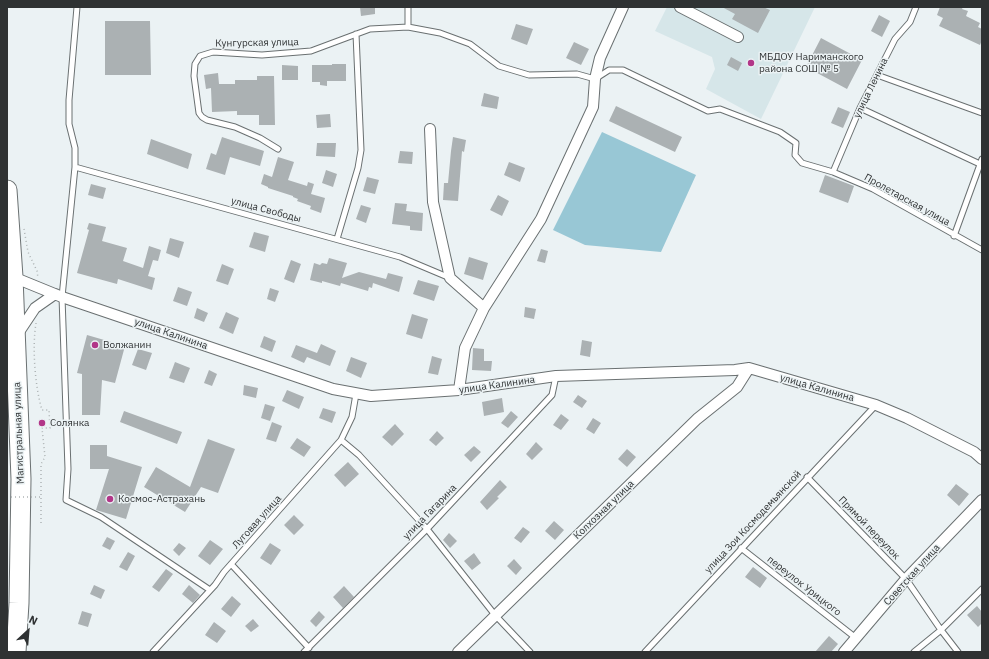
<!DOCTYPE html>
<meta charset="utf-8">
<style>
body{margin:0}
#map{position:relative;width:989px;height:659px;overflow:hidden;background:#ebf2f4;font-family:"IBM Plex Sans",sans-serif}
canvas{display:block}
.frame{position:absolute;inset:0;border:8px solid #2f3233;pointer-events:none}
.north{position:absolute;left:8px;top:611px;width:40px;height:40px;-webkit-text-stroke:3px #ebf2f4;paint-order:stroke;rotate:26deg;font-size:11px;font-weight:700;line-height:16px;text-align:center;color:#2f3233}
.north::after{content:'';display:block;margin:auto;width:14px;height:18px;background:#2f3233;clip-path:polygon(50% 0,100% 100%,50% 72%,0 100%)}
</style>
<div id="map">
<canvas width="989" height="659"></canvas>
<div class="frame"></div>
<div class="north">N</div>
</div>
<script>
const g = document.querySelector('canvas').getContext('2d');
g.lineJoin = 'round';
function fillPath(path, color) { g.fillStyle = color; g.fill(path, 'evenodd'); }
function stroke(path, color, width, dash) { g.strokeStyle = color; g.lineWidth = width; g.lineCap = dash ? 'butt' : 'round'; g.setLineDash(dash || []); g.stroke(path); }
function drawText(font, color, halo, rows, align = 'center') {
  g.font = font + ' "IBM Plex Sans",sans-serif'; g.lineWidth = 3; g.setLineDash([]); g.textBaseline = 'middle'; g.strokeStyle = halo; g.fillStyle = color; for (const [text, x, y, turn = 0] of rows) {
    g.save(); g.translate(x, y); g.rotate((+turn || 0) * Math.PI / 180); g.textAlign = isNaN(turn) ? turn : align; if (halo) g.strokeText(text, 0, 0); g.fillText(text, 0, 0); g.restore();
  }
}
fillPath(new Path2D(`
 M667 7H815L761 119 706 89 715 69 712 57 655 31Z`), '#d6e6e9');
fillPath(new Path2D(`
 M602 132 696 175 661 252 585 245 553 230Z`), '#98c7d5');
fillPath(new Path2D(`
 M360 7H375V14L361 16Z
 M722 7H763L770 10 758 33 732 19 735 14Z
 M940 7H963L962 9 968 11 966 16 980 23 978 27 982 29V40L980 45 939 26 943 18 937 15Z
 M879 15 890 21 882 37 871 31Z
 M105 21H150L151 75H105Z
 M516 24 533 29 527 45 511 39Z
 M821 38 862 60 847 89 806 67Z
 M574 42 589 49 581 65 566 58Z
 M731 57 742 63 738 71 727 65Z
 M332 64H346V81H327V86L320 85V82H312V65H332Z
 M282 65 298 66V80H282Z
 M218 73 219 84H235V80H257V76H274L275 125H259V115H237V111L212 112 211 88 206 89 204 75Z
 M484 93 499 97 497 109 481 106Z
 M616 106 682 137 675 152 609 121Z
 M838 107 850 112 843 128 831 123Z
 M330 114 331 127 317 128 316 115Z
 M222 137 264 151 260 166 230 157 225 175 206 169 211 153 216 155Z
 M453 137 466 140 464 152 462 151 458 201 443 200 444 183H448L451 151Z
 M151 139 192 154 188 169 147 154Z
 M317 143H336L335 157 316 156Z
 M400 151 413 152 412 164 398 163Z
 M278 157 294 162 288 180 307 186 308 182 314 184 311 194 325 198 321 213 310 209 311 206 297 201 298 199 293 197V196L268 188V187L261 184 264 174 272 177Z
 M509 162 525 168 520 182 504 175Z
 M326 170 337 174 333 187 322 183Z
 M825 175 854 186 848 203 819 192Z
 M367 177 379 180 375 194 363 191Z
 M91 184 106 188 103 199 88 195Z
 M498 195 509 201 502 216 490 210Z
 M395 203 407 204 406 211 423 213 422 231 410 230V226L392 224Z
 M361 205 371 208 366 223 356 219Z
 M89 223 106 227 102 241 127 248 123 261 143 268 149 246 161 250 158 261 153 260 148 276 155 278 152 290 118 279 117 284 77 273 89 230 87 229Z
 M254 232 269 236 265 252 249 247Z
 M170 238 184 242 179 258 166 253Z
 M541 249 548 251 545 263 537 261Z
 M469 257 488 263 483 280 464 274Z
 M329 258 347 263 342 278 359 272 386 279 388 273 403 277 399 292 373 283 372 288 369 287 368 291 341 283 340 286 322 281V283L310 280 314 263 320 265 322 263 327 264Z
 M291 260 301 264 294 283 284 279Z
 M222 264 234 269 228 285 216 281Z
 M418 280 439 286 434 301 413 294Z
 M178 287 192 292 187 306 173 301Z
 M270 288 279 291 275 302 267 299Z
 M525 307 536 309 534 319 524 317Z
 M197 308 208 313 204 322 194 318Z
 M226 312 239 318 233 334 219 328Z
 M412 314 428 319 422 339 406 334Z
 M87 335 125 346 115 383 102 380 100 415H82V374L77 373Z
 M264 336 276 341 272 352 260 347Z
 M582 340 592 342 590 357 580 355Z
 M321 344 336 351 330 366 307 357 304 363 291 357 296 345 317 353Z
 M473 348 484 349V361H492L491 371 472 370Z
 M138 349 152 353 146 370 132 365Z
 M432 356 442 359 438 375 428 373Z
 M351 357 367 363 361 378 346 371Z
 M175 362 190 368 184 383 169 378Z
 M209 370 217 374 212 386 204 383Z
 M244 385 258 388 256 398 243 395Z
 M287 390 304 397 299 409 282 401Z
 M578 395 587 401 582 408 573 402Z
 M502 398 504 412 484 416 482 402Z
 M265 404 275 407 270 421 261 418Z
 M323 408 336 412 332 423 319 418Z
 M124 411 182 432 177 444 120 422Z
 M511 411 518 417 508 428 501 423Z
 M561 414 569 420 561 430 553 425Z
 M593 418 601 423 594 434 586 429Z
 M272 422 282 426 276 442 266 439Z
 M395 424 404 434 392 446 382 437Z
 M437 431 444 438 436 446 429 440Z
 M297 438 311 447 304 457 290 448Z
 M208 439 235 449 218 493 201 487 185 512 144 487 156 467 190 487Z
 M536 442 543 449 532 460 526 454Z
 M90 445H107V456L142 467 126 519 96 510 109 469H90Z
 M474 446 481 452 471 462 464 455Z
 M627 449 636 457 627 467 618 459Z
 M348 462 359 474 345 487 334 475Z
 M500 480 507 487 497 497 499 498 487 510 480 502Z
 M956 484 969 494 959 506 947 495Z
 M294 515 304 525 294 535 284 525Z
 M554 521 564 530 555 540 545 531Z
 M523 527 530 532 521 543 514 538Z
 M449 533 457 541 450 548 443 540Z
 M107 537 115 541 110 550 102 546Z
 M210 540 223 549 210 565 198 556Z
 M179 543 186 548 179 556 173 550Z
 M270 543 281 550 271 565 260 558Z
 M128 552 135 556 127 571 119 567Z
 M474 553 481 563 472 570 464 561Z
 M514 559 522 568 516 575 507 566Z
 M753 567 767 578 760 588 745 577Z
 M166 569 173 574 159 592 152 587Z
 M94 585 105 590 101 599 90 594Z
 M189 585 200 595 193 603 182 594Z
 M344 586 354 597 343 608 333 597Z
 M232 596 241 604 231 617 221 609Z
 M977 606 982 612V623L978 627 967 615Z
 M82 611 92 614 88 627 78 624Z
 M319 611 325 617 316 627 310 621Z
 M253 619 259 626 251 632 245 626Z
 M214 622 226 631 217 643 205 635Z
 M829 636 838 644 831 652H815Z`), '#abb1b3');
const lane = new Path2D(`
 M77 7 69 100V124L75 148V167L62 297 68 469 66 500 101 517 210 590
 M408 7V27
 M877 75 982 113
 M860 108 982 165
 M278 149 260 138 235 127 207 120 202 117 199 113 194 76 195 64 200 56 213 52 262 55 311 51 370 29 408 27 440 33 470 44 499 66 529 75 577 74 595 79 609 70H623L708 111 720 109 780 132 796 143 795 155 802 163 833 172 873 189 982 250
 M75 167 400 257 450 278
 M833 172 860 108 895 39 910 22 916 7
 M954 236 982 159
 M337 239 358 168 361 150 356 34
 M341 440 359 455 427 529 495 615 530 652
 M807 477 906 579 941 630 958 652
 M741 548 856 638
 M231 564 309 648
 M153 652 215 585 224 572 341 440 352 417 356 394
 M304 652 427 529 552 395 556 376
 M645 652 876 405
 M914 652 941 630 982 589`);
const street = new Path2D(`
 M680 7 738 37
 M430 129 433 202 450 278 484 308
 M13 277 62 297 333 389 371 396 459 390 556 376 735 370 749 368 876 405 907 418 974 452 982 459
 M17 335 35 308 55 294
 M459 390 465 348 484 308 541 219 593 107 595 79 600 58 623 7
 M458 652 697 419 737 387 749 368
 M844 652 906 579 982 500`);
const highway = new Path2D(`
 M7 190 13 277 21 479 19 603 16 652`);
stroke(lane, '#6a7071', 7);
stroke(street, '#6a7071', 12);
stroke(highway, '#6a7071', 21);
stroke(new Path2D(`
 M24 229 28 252 37 271 38 278
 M36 323C32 347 35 387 42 410H49L50 428H42L45 457 41 464V523
 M50 423 60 422`), '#aeb4b5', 1.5, [1, 3]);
stroke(lane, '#fff', 5);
stroke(street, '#fff', 10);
stroke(highway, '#fff', 19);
stroke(new Path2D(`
 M7 497H41`), '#aeb4b5', 1.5, [1, 3]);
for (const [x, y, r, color] of [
 [751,63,4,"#b23688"],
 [95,345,4,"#b23688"],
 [42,423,4,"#b23688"],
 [110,499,4,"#b23688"]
]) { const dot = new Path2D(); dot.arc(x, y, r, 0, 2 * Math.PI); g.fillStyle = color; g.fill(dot); stroke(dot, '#ebf2f4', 1.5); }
drawText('10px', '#2f3233', '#ebf2f4', [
 ["Кунгурская улица",257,43,-1],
 ["улица Ленина",871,88,-64],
 ["Пролетарская улица",907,200,29],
 ["улица Свободы",266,210,15],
 ["улица Калинина",171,334,19],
 ["улица Калинина",497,385,-8],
 ["улица Калинина",817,388,16],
 ["Магистральная улица",19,433,-92],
 ["Колхозная улица",604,510,-44],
 ["улица Гагарина",430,512,-46],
 ["Луговая улица",257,522,-48],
 ["улица Зои Космодемьянской",753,522,-47],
 ["Прямой переулок",869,528,46],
 ["Советская улица",912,575,-48],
 ["переулок Урицкого",804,586,38]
]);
drawText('10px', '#2f3233', '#ebf2f4', [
 ["МБДОУ Нариманского",759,57],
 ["района СОШ № 5",759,69],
 ["Волжанин",103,345],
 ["Солянка",50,423],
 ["Космос-Астрахань",118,499]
], 'left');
</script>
